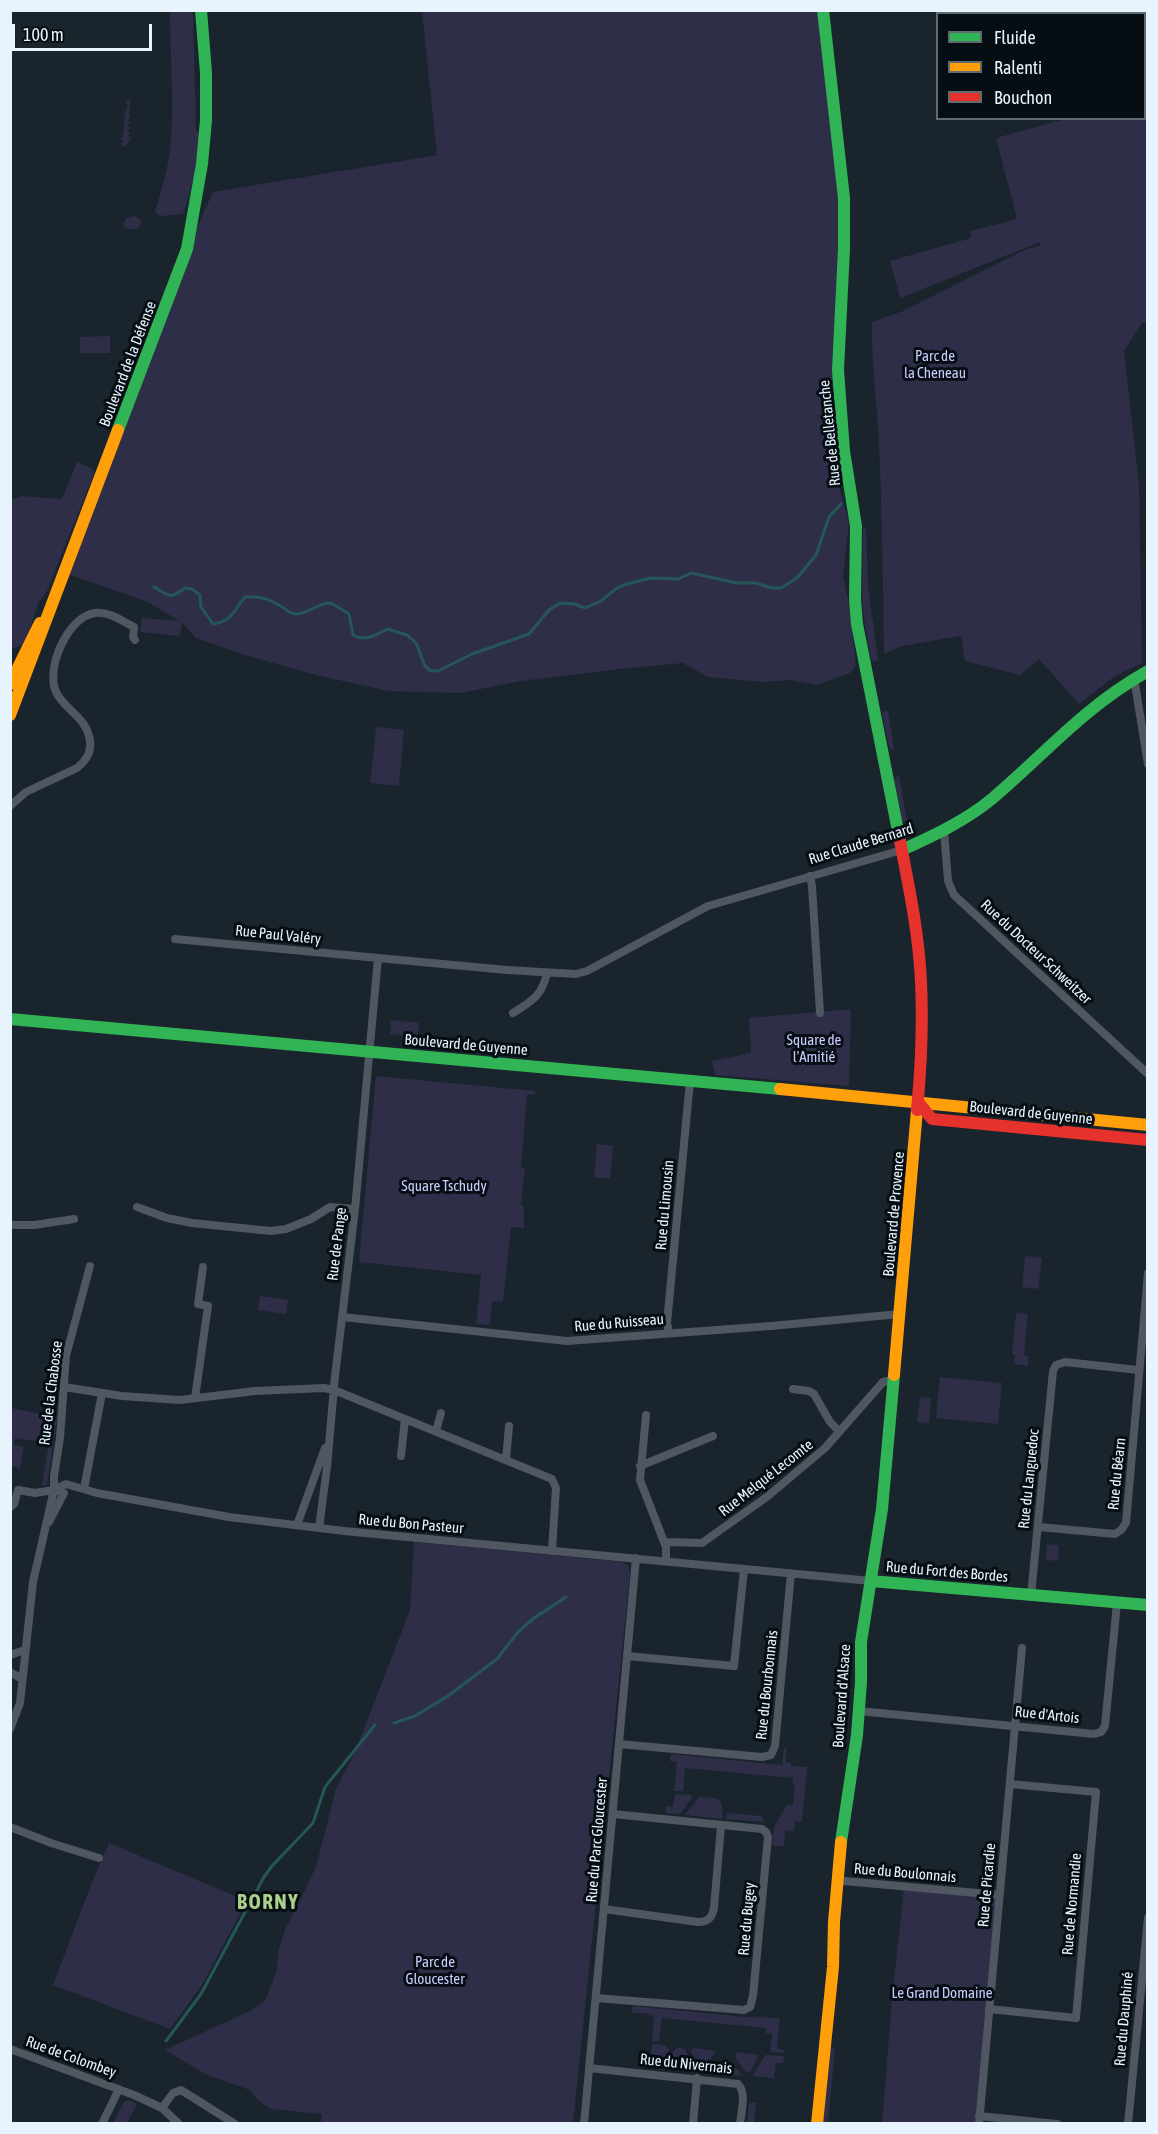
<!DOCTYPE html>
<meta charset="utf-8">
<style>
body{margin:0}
#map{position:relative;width:1158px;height:2134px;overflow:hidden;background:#19242c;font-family:"Asap Condensed",sans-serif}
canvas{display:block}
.frame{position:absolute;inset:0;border:12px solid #e7f3fd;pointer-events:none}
.legend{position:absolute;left:936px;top:12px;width:210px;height:108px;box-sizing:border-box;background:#060e14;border:2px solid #606a71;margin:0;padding:8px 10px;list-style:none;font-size:18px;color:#e7f3fd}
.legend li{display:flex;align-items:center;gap:12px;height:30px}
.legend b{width:30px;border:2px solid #606a71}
.scale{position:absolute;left:12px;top:24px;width:140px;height:27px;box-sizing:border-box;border:3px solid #e7f3fd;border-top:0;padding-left:8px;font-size:18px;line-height:21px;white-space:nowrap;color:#e7f3fd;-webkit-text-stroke:4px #060e14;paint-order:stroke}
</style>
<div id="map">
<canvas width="1158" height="2134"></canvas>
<div class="frame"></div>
<ul class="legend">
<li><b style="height:8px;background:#30b455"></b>Fluide</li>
<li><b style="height:8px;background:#ff9f0a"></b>Ralenti</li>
<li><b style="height:8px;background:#e5322d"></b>Bouchon</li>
</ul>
<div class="scale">100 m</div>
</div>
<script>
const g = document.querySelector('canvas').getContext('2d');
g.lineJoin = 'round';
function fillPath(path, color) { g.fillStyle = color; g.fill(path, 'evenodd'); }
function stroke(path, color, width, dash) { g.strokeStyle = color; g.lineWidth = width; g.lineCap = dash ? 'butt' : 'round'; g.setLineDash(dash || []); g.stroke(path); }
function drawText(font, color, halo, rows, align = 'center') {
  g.font = font + ' "Asap Condensed",sans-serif'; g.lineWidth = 6; g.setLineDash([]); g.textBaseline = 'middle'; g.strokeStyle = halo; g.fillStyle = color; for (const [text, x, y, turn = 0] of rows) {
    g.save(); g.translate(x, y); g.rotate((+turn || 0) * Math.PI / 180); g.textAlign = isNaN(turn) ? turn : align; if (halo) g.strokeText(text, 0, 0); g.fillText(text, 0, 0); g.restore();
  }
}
fillPath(new Path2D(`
 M170 11H193L196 130 200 134C198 162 192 188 183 214L160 216 155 212C162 189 169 165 171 140 174 97 170 54 170 11Z
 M422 11H823L836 130 841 309 849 472 839 486 849 523 843 576 848 599 856 665 850 673 817 685 790 680 763 682 708 677 683 663 619 669 521 681 460 693 389 691 320 676 245 655 196 638 182 623 180 636 140 632 142 618 179 621 148 602 65 573 187 249 213 192 437 155Z
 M1147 95V321L1141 324 1124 351 1139 484 1142 663 1115 676 1079 704 1039 659 1020 675 965 661 961 636 902 646 884 654C883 583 882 512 879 442 877 402 871 362 872 322L903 311 1027 249 1040 246V242L900 298 890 261 971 238 970 231 1017 219 996 138 1065 119 1144 118 1145 96Z
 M129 100 131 102 129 107 131 109 128 112 130 114 128 121 130 123 127 125 130 128 127 130 130 133 128 136 131 138 125 147 121 144 124 141 121 138 124 136 122 134 125 127 123 124 125 122 123 120 126 118 124 116 128 106 125 102Z
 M135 216 141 221 139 228C134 230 125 230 123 224L126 218Z
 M110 336V353H80V337Z
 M77 462 93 469 94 474 47 591 38 604 25 644 11 649V500L20 496 62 499Z
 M863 528H866L868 586 878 660 874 662 871 659 862 606Z
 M884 711H888L894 749 890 750 889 747 882 714Z
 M376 727 404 730 399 786 370 783Z
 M899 775 907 821 903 822 894 779Z
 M851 1009 849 1086 715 1075 712 1061 751 1053 749 1018Z
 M391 1020 419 1023 418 1037 390 1034Z
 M376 1076 535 1091V1094H527L521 1167 525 1168 521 1205 524 1207V1228L511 1227 503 1302 492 1301 490 1325 476 1324 481 1275 359 1262Z
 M597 1144 613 1146 610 1179 594 1177Z
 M1025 1256 1042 1258 1038 1289 1022 1287Z
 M260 1296 288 1300 286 1314 258 1310Z
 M1016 1313 1028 1314 1024 1355 1029 1356 1028 1366 1014 1364 1015 1355 1012 1354Z
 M940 1377 1002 1383 998 1424 936 1418Z
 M920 1397 931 1398 929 1423 917 1422Z
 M11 1408 57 1417 47 1486 42 1485 49 1443H40L38 1439 34 1441 15 1438 14 1445 24 1447 20 1469 11 1466Z
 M414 1542 622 1562 628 1566 630 1574 573 2123H321L322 2114 271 2109 259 2101 250 2090 207 2075 165 2050 250 2011 265 2001 276 1973 279 1948 285 1930 316 1867 336 1789 355 1752 410 1610Z
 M1047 1544 1059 1545 1058 1561 1046 1560Z
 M784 1748H787L785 1762 791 1763V1766L807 1767 802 1822 795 1821 794 1831 785 1830 784 1846H772L774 1827 787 1804 793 1805 795 1784H793V1778L685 1768 683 1791H674L677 1762 670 1761 671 1754 782 1765Z
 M675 1794 691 1795 692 1798 680 1814 666 1813V1806L673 1807Z
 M700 1797C720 1798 724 1797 722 1819L684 1815Z
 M727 1813 761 1816 765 1822 726 1819Z
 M109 1843 247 1901 202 1985 170 2029 53 1985 92 1882Z
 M904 1887 999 1895 979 2123 882 2124 892 1998Z
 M633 2006 756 2018 757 2017 780 2018 777 2049 785 2050 784 2053 770 2052 772 2034 765 2033 766 2028 662 2018 659 2041H652L654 2016 647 2015V2013H632Z
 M652 2044 665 2045 670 2050 656 2068 643 2067V2061H650Z
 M677 2047 685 2049 696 2071 661 2068Z
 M695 2048 714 2051V2054L702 2068 699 2067 691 2052V2049Z
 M830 2048 835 2049 828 2123 821 2124Z
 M737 2052 759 2055 750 2072 744 2071 735 2056Z
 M765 2055 784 2056 783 2063H776L774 2077 781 2079 753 2076Z
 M709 2067 738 2069 742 2076 704 2072Z
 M129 2100 137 2104 127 2123H113L124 2102Z
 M749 2103H756L754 2123H747Z`), '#2e2e49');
stroke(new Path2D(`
 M154 587C170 596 169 600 185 588L192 589 200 595 201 607 213 624C234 621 233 610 245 597 260 596 270 599 282 607 287 610 289 613 295 614 308 615 315 603 331 603L349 614 353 635C366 642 375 635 388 629L407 635 416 643 425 666 431 671H438L472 654 529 634 549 610 560 603 575 604 585 608 601 601 617 588 627 584 651 578 678 579 691 573 737 583H756L771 588H781L797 578 816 555 829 517 841 504
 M394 1723 415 1716 448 1696 497 1659 518 1632 534 1618 566 1597
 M166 2041 201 1994 264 1877 272 1866 313 1823 325 1787 375 1725`), '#255658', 3);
stroke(new Path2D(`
 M1134 678 1148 764
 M10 806 26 792 77 768C87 760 93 749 89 736 84 716 64 709 56 692 45 669 68 616 95 613 109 611 122 621 134 627L133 637 135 640
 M944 831 948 881 954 895 1148 1074
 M810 876 812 886 820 1013
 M175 939 507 970 576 974 587 971 708 906 902 850
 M513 1013C532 1001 542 996 547 973
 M137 1207 167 1218 192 1223 271 1231 286 1229 311 1219 330 1207 355 1209
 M10 1225H34L74 1219
 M342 1317 567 1341 771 1326 900 1314
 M669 1333 667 1323 690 1081
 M64 1387 122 1396 180 1400 255 1391 324 1388 334 1390 552 1479 556 1488 552 1551
 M793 1389 809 1391 814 1394 830 1422 839 1431
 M195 1398 208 1306 198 1304 203 1267
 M646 1415 640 1480 666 1547V1561
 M436 1431 441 1413
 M401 1456 405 1419
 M506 1460 509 1426
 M640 1466 713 1436
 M84 1489 102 1393
 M54 1490 66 1484 97 1493 229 1517 344 1531 871 1581
 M10 1507 14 1504 18 1490 35 1493 54 1490 64 1493
 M49 1522 64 1493
 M297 1525 325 1448
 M1039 1527 1115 1534 1121 1530 1126 1523 1148 1273
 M319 1528 327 1467 335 1376 355 1209 378 958
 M665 1542 702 1543 768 1496 825 1448 883 1382 893 1380
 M1031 1595 1053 1371 1056 1365 1065 1362 1138 1370
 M10 1655 25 1650
 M627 1656 734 1666 744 1569
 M10 1672 22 1679
 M859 1711 1094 1734 1101 1732 1105 1726 1117 1603
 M10 1729 20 1703 33 1582 54 1490V1476L60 1438 66 1356 90 1266
 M619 1744 762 1757 771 1755 775 1746 791 1573
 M10 1827 51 1843 99 1858
 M844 1881 999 1895
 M604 1909 698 1922C708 1922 712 1918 714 1908L721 1826
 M596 1998 744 2010 750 2007 753 1996 768 1837 766 1832 762 1829 613 1814
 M989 2009 1076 2018 1096 1792 1010 1784
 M10 2049 134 2095 162 2108 179 2124
 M589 2068 738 2084C747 2093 741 2112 740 2124
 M162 2108 173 2093 181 2090 235 2124
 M979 2116 1057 2124
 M102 2124 119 2089
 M584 2124 636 1558
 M693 2124 697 2078
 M979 2124 1022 1648
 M1128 2124 1148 1918`), '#515761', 8);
stroke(new Path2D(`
 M823 10 844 198V249L838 370 844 451 856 526 855 600 857 624 900 841
 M118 430 187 249 202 164 206 120V73L201 10
 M902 850C933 836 967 820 993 798 1047 752 1084 707 1148 671
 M10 1019 780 1089
 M871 1581 1148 1605
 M841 1842 857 1735 861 1682V1642L882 1509 894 1375`), '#30b455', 12);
stroke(new Path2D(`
 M10 684 40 623
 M10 715 118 430
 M780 1089 1148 1125
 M894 1375 917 1110
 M817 2124 833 1967 834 1922 841 1842`), '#ff9f0a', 12);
stroke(new Path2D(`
 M900 841C909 887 919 935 921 982 923 1024 921 1068 917 1110
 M919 1103 932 1119 1148 1140`), '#e5322d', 12);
drawText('15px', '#cbcbfd', '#060e14', [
 ["Parc de",935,356],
 ["la Cheneau",935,373],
 ["Square de",814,1040],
 ["l'Amitié",814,1057],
 ["Square Tschudy",444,1186],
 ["Parc de",435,1962],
 ["Gloucester",435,1979],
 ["Le Grand Domaine",942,1993]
]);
drawText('15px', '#e7f3fd', '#060e14', [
 ["Boulevard de la Défense",128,364,-69],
 ["Rue de Belletanche",830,433,-96],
 ["Rue Claude Bernard",861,844,-17],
 ["Rue Paul Valéry",278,935,6],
 ["Rue du Docteur Schweitzer",1036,952,43],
 ["Boulevard de Guyenne",466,1045,5],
 ["Boulevard de Guyenne",1031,1113,6],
 ["Rue du Limousin",665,1205,-85],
 ["Boulevard de Provence",894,1214,-85],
 ["Rue de Pange",337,1244,-83],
 ["Rue du Ruisseau",619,1323,-5],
 ["Rue de la Chabosse",51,1393,-83],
 ["Rue du Béarn",1117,1474,-84],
 ["Rue Melqué Lecomte",766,1478,-38],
 ["Rue du Languedoc",1029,1479,-84],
 ["Rue du Bon Pasteur",411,1524,5],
 ["Rue du Fort des Bordes",947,1572,5],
 ["Rue du Bourbonnais",767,1685,-84],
 ["Boulevard d'Alsace",842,1696,-86],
 ["Rue d'Artois",1047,1715,6],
 ["Rue du Parc Gloucester",597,1840,-85],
 ["Rue du Boulonnais",905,1873,5],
 ["Rue de Picardie",987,1885,-85],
 ["Rue de Normandie",1072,1904,-85],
 ["Rue du Bugey",747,1919,-85],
 ["Rue du Dauphiné",1124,2019,-85],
 ["Rue de Colombey",71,2057,20],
 ["Rue du Nivernais",686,2064,6]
]);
g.letterSpacing = '1.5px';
drawText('bold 21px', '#abcf8a', '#060e14', [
 ["BORNY",268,1902]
]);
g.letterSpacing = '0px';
</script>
